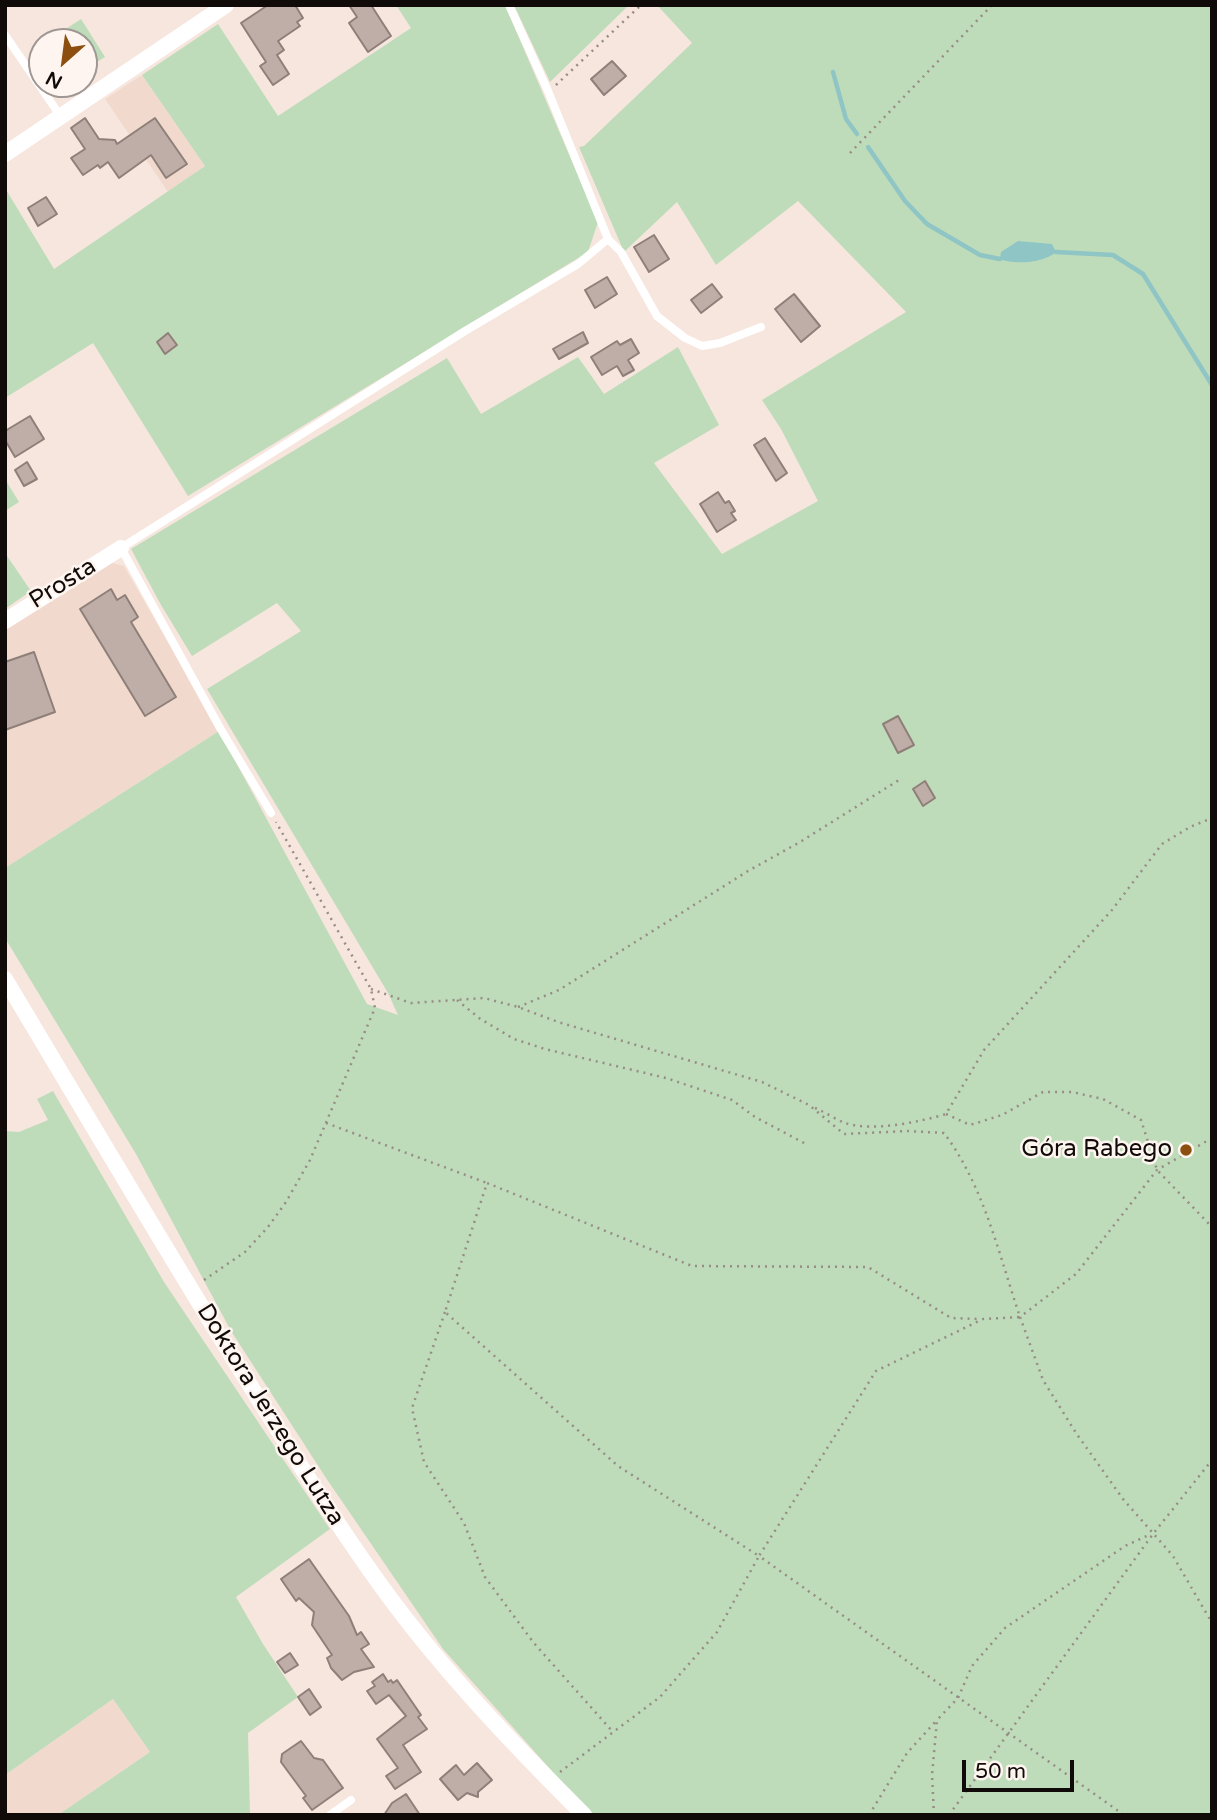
<!DOCTYPE html>
<meta charset="utf-8">
<style>
body{margin:0}
#map{position:relative;width:1217px;height:1820px;overflow:hidden;background:#f7e6de;font-family:"Varela Round",sans-serif}
canvas{display:block}
.frame{position:absolute;inset:0;border:7px solid #100b08;pointer-events:none}
.north{position:absolute;left:28px;top:28px;width:70px;height:70px;box-sizing:border-box;background:#fff5f0;border:2px solid #9f9793;border-radius:50%;rotate:208deg;font-size:19px;font-weight:700;line-height:28px;text-align:center;color:#100b08}
.north::after{content:'';display:block;margin:auto;width:24px;height:32px;background:#8c4f10;clip-path:polygon(50% 0,100% 100%,50% 72%,0 100%)}
.scale{position:absolute;left:962px;top:1760px;width:112px;height:32px;box-sizing:border-box;border:4px solid #100b08;border-top:0;padding-left:9px;font-size:21px;line-height:24px;white-space:nowrap;color:#100b08;-webkit-text-stroke:5px #fff5f0;paint-order:stroke}
</style>
<div id="map">
<canvas width="1217" height="1820"></canvas>
<div class="frame"></div>
<div class="north">N</div>
<div class="scale">50 m</div>
</div>
<script>
const g = document.querySelector('canvas').getContext('2d');
g.lineJoin = 'round';
function fillPath(path, color) { g.fillStyle = color; g.fill(path, 'evenodd'); }
function stroke(path, color, width, dash) { g.strokeStyle = color; g.lineWidth = width; g.lineCap = dash ? 'butt' : 'round'; g.setLineDash(dash || []); g.stroke(path); }
function drawText(font, color, halo, rows, align = 'center') {
  g.font = font + ' "Varela Round",sans-serif'; g.lineWidth = 5; g.setLineDash([]); g.textBaseline = 'middle'; g.strokeStyle = halo; g.fillStyle = color; for (const [text, x, y, turn = 0] of rows) {
    g.save(); g.translate(x, y); g.rotate((+turn || 0) * Math.PI / 180); g.textAlign = isNaN(turn) ? turn : align; if (halo) g.strokeText(text, 0, 0); g.fillText(text, 0, 0); g.restore();
  }
}
fillPath(new Path2D(`
 M142 75 205 166 168 192 105 99Z
 M112 563 124 566 219 731 5 868V630Z
 M113 1699 150 1752 58 1815H5V1775Z`), '#f1dacd');
fillPath(new Path2D(`
 M396 5H505L598 222 588 252 188 496 93 343 5 398V188L54 269 205 166 142 75 218 24 278 116 411 28Z
 M514 5H629L550 82Z
 M657 5H1212V1815H595L575 1797 443 1649 326 1478 231 1331 136 1154 5 938V868L219 731 367 1004 398 1015 388 993 207 689 301 631 277 603 192 656 161 605 131 549 447 358 481 414 578 357 604 394 678 347 719 425 654 463 722 554 818 501 781 429 762 400 906 312 798 201 716 265 677 202 624 252 579 147 584 146 692 43Z
 M81 19 105 57 84 70V42H46Z
 M5 479 19 502 5 511Z
 M5 553 31 591 5 609Z
 M53 1091 164 1282 330 1529 236 1597 263 1644 298 1697 248 1733 250 1815H58L150 1752 113 1699 5 1775V1131L19 1132 48 1120 37 1099Z`), '#bedcba');
fillPath(new Path2D(`
 M1018 241 1052 244 1056 252C1044 263 1014 265 1000 259L1001 252Z`), '#8fc5c5');
stroke(new Path2D(`
 M833 72 846 119 857 134
 M868 147 905 201 927 224 980 255 1000 259
 M1056 252 1113 255 1143 274 1212 385`), '#8fc5c5', 4.5);
const building = new Path2D(`
 M268 5H295L303 18 297 22 300 26 278 41 284 50 277 55 289 74 273 85 260 66 266 62 241 23Z
 M349 5H371L391 36 368 52 349 23 357 17Z
 M612 61 626 76 604 95 591 79Z
 M85 118 99 139 115 140 117 144 155 118 187 164 166 178 151 155 119 178 108 162 100 168 98 165 83 175 71 158 85 149 71 128Z
 M46 197 57 214 38 226 28 208Z
 M654 235 669 259 649 272 634 247Z
 M607 277 617 294 595 308 585 290Z
 M712 284 722 297 701 313 691 300Z
 M794 294 820 326 801 342 775 309Z
 M583 332 588 343 559 359 553 349Z
 M168 333 177 345 165 354 157 342Z
 M631 339 639 353 628 360 634 370 623 376 617 366 602 375 591 357 617 341 620 345Z
 M30 416 44 439 15 457 5 440V431Z
 M765 438 787 473 776 481 754 445Z
 M27 462 37 479 24 486 15 470Z
 M718 492 725 503 729 501 735 511 731 513 736 520 717 532 700 504Z
 M111 589 117 600 125 595 138 617 131 622 176 697 145 716 80 609Z
 M34 652 55 712 5 730V662Z
 M898 716 914 745 898 753 883 724Z
 M925 781 935 798 923 806 913 789Z
 M309 1559 349 1616 357 1635 361 1632 369 1644 361 1649 374 1667 354 1672 342 1680 331 1668 327 1658 332 1655 312 1625 314 1612 299 1598 296 1601 281 1579Z
 M290 1653 298 1665 285 1673 277 1662Z
 M383 1674 388 1682 391 1680 393 1683 397 1680 421 1715 418 1717 427 1729 403 1745 421 1772 395 1789 386 1776 398 1768 377 1739 406 1716 389 1695 376 1704 367 1691 375 1686 372 1682Z
 M309 1689 321 1707 310 1715 298 1697Z
 M301 1741 314 1758 323 1760 343 1788 312 1810 303 1798 306 1796 281 1762 282 1754Z
 M477 1763 492 1780 478 1792V1797L467 1793 458 1800 440 1779 456 1765 464 1775Z
 M406 1794 420 1815H384L392 1803Z`);
fillPath(building, '#beaea7');
stroke(building, '#8f7f79', 2);
stroke(new Path2D(`
 M556 85 641 5
 M850 153 992 5
 M371 989 411 1003 484 998 518 1007 558 1022 762 1082 809 1105 844 1134 907 1131 944 1133C984 1186 999 1255 1020 1317L983 1319 876 1371 759 1556 1124 1815
 M457 1000 479 1018 514 1039 545 1049 666 1078 732 1100 755 1117 806 1144
 M518 1007 559 990 748 871 800 842 899 780
 M815 1108C825 1112 835 1119 845 1123 873 1132 919 1122 946 1114L984 1050 1112 910 1162 844 1190 827 1212 818
 M946 1114 970 1125 1002 1115 1043 1092H1072L1103 1099 1141 1120 1157 1170 1212 1227
 M326 1123 487 1183
 M1212 1138 1157 1170 1076 1274 1020 1317 1043 1380 1076 1433 1123 1499 1173 1556 1212 1623
 M204 1280 245 1252 268 1227 286 1202 310 1160 375 1008 371 989 276 822
 M445 1312 412 1408 424 1462 464 1523 485 1577 533 1642 613 1732
 M560 1772 660 1697 717 1632 759 1556 618 1466 445 1312 487 1183 692 1266 868 1267 951 1318 979 1319
 M869 1815 907 1753 937 1720
 M934 1815 932 1775 937 1720 958 1698 972 1666 1005 1628 1125 1546 1151 1534
 M949 1815 1153 1534 1212 1460`), '#988c86', 2.5, [2, 5]);
stroke(new Path2D(`
 M5 35 61 117
 M608 239 621 252 657 316 685 338 702 346 720 343 761 327
 M271 813 220 728 121 548 465 331 578 264 608 239 548 91 509 5
 M330 1815 351 1800`), '#fff', 8);
stroke(new Path2D(`
 M5 154 226 5
 M5 621 121 548
 M5 979C86 1114 165 1249 248 1382 293 1454 337 1526 387 1594 446 1674 514 1745 584 1815`), '#fff', 16);
for (const [x, y, r, color] of [
 [1186,1150,7,"#8c4f10"]
]) { const dot = new Path2D(); dot.arc(x, y, r, 0, 2 * Math.PI); g.fillStyle = color; g.fill(dot); stroke(dot, '#fff5f0', 2.5); }
drawText('24px', '#100b08', '#fff5f0', [
 ["Prosta",63,584,-32],
 ["Doktora Jerzego Lutza",270,1415,58]
]);
drawText('24px', '#100b08', '#fff5f0', [
 ["Góra Rabego",1172,1150]
], 'right');
</script>
